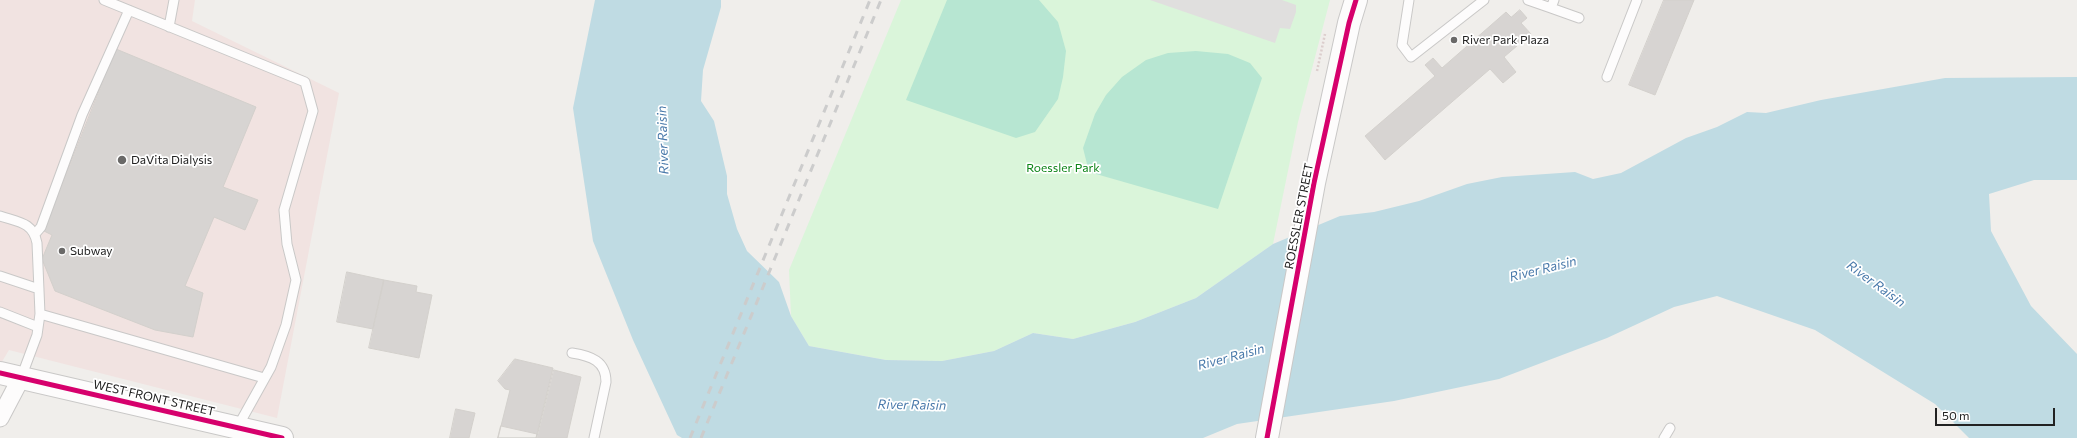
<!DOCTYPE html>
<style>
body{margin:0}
#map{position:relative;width:2077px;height:438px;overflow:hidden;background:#f0eeeb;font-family:Commissioner,sans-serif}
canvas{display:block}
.scale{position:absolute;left:1935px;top:408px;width:120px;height:18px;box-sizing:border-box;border:2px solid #222;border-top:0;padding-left:5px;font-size:12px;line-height:14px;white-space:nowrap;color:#222;-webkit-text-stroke:3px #fff;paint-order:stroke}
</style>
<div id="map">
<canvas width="2077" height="438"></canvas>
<div class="scale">50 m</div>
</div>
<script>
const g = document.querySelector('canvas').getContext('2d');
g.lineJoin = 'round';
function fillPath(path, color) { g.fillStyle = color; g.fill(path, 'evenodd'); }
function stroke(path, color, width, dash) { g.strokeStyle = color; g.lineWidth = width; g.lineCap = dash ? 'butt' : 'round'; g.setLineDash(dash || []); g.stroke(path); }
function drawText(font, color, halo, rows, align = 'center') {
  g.font = font + ' Commissioner,sans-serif'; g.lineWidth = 3.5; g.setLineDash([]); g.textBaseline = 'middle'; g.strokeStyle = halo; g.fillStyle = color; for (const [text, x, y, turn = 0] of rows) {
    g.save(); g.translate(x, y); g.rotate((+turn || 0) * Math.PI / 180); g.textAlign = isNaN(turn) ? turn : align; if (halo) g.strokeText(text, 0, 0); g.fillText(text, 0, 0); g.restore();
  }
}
fillPath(new Path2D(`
 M0 0H195L192 21 339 93 277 418 9 350 0 365Z`), '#f1e3e1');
fillPath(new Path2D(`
 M901 0H1330L1298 122 1273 244 1196 298 1135 322 1073 339 1033 333 994 351 942 361 886 360 809 346 791 316 789 270Z`), '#daf5da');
fillPath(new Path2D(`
 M947 0H1039L1058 22 1066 51 1063 77 1058 99 1035 132 1016 138 906 100Z
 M1196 51 1228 54 1250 63 1262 78 1218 209 1089 172 1083 148 1095 114 1106 95 1122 77 1146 60 1168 53Z`), '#b7e6d2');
fillPath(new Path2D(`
 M1150 0H1282L1296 5V12L1290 29 1280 28 1275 43Z`), '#e0dfde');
fillPath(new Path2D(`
 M595 0H721V7L703 70 701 101 714 121 727 176V194L737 229 747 251 779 282 791 316 809 346 886 360 942 361 994 351 1033 333 1073 339 1135 322 1196 298 1273 244 1340 216 1374 212 1419 201 1467 184 1502 177 1575 172 1593 179 1621 173 1686 138 1717 127 1747 112 1766 113 1821 100 1945 78 2077 77V180H2034L1989 194 1991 231 2031 306 2077 354V438H1969L1935 404 1815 330 1717 296 1674 307 1607 338 1499 379 1394 401 1237 424 1203 438H682L677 435 633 340 593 241 573 108Z`), '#bfdbe3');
const building = new Path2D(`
 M1664 0H1694L1655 95 1629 85Z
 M1520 10 1527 18 1521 23 1531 34 1504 57 1516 72 1503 83 1490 69 1385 160 1365 136 1435 76 1425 65 1433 58 1442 68 1506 12 1511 17Z
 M116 49 256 107 223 187 258 200 245 230 214 217 185 286 203 293 193 337 155 330 55 291 42 259 52 235 44 231Z
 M347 272 384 280 373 329 337 322Z
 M384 280 417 286 416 292 432 295 419 358 369 348Z
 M515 359 553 368 536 438H498L510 390 505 389 498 381Z
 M554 370 581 377 567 438H537Z
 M456 409 475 413 469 438H450Z
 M501 426 537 434 536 438H498Z`);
fillPath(building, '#d7d4d2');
stroke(building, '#d3d0cc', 1);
const service = new Path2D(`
 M104 0 305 82 313 111 284 210 287 244 296 280 286 325 271 367 237 428
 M1409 0 1402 45 1411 57 1484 0
 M1528 0 1551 8
 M1554 0 1551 8 1579 18
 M169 27 174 0
 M1607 77 1637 0
 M0 216C18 222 33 222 37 243L40 314 37 335 21 378
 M35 234 41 227 82 115 129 10
 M0 276 39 289
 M0 312 38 327
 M40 314 264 378
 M572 353C591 356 606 361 606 382L594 438
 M1664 438 1670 428`);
const minor = new Path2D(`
 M0 418 21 378`);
const tertiary = new Path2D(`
 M0 373 282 438
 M1267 438 1314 183 1349 23 1356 0`);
stroke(service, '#c9c8c7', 11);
stroke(minor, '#c9c8c7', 19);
stroke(tertiary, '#c9c8c7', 24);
stroke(new Path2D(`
 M1317 71 1325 34`), '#dccecd', 2.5, [2, 2]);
stroke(service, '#fdfcfc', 9);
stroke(minor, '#fdfcfc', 17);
stroke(tertiary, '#fdfcfc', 22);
stroke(new Path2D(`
 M690 438 870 0
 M701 438 881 0`), '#ccc', 3, [8, 8]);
stroke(new Path2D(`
 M0 373 282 438
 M1267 438 1314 183 1349 23 1356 0`), '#d6006c', 5);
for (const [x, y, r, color] of [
 [1454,40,4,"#6a6968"],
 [122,160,5,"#6a6968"],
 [62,251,4,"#6a6968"]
]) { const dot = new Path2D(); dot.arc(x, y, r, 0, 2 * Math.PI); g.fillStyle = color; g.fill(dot); stroke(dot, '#fff', 1.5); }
drawText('12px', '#222', '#fff', [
 ["River Park Plaza",1462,40],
 ["DaVita Dialysis",131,160],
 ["Subway",70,251]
], 'left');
drawText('12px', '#0c8416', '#fff', [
 ["Roessler Park",1063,168]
]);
drawText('12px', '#222', '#fff', [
 ["ROESSLER STREET",1299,216,-79],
 ["WEST FRONT STREET",154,398,13]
]);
drawText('italic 13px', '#4a7aab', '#fff', [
 ["River Raisin",663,140,-92],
 ["River Raisin",1543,269,-14],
 ["River Raisin",1876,284,36],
 ["River Raisin",1231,357,-15],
 ["River Raisin",912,405,1]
]);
</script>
